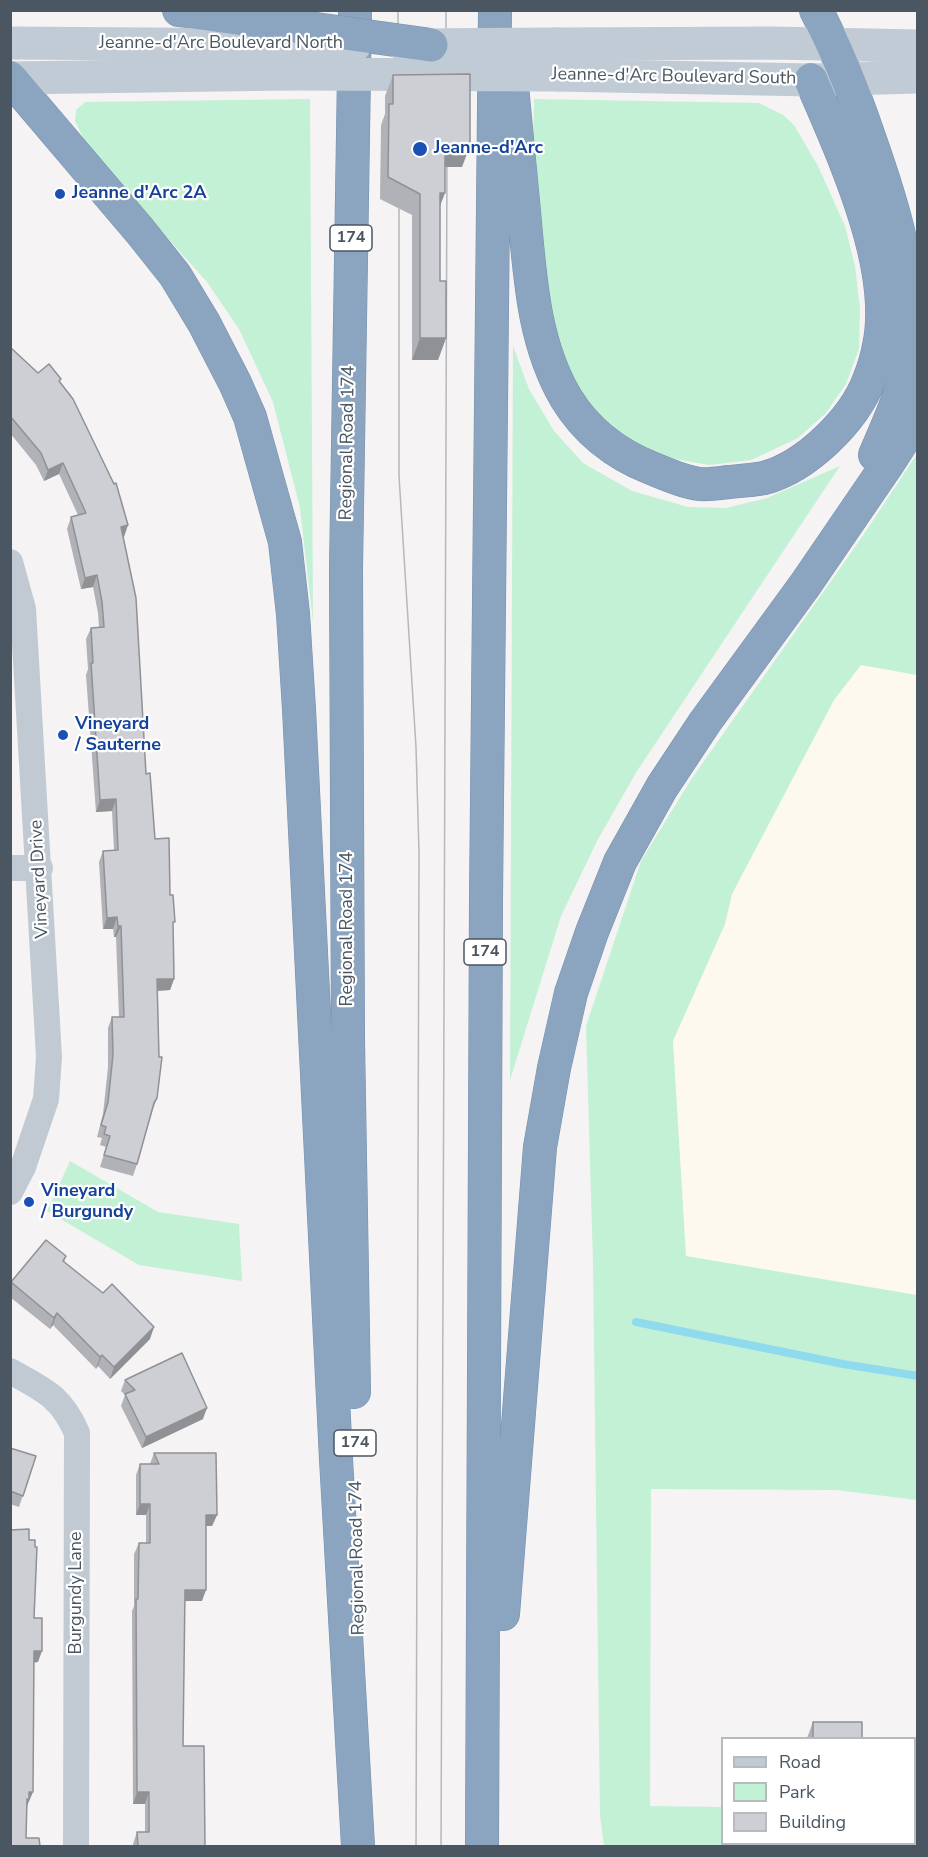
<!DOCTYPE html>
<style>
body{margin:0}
#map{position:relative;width:928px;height:1857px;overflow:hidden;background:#f5f3f3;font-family:"Nunito Sans",sans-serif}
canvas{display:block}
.frame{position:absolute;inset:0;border:12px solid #4a5661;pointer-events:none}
.legend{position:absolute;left:721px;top:1737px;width:195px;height:108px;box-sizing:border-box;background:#fff;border:2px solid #b7bbc0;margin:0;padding:8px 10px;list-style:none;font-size:18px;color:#4a5661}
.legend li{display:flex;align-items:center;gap:12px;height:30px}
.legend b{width:30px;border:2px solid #b7bbc0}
</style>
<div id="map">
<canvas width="928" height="1857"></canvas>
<div class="frame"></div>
<ul class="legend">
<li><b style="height:8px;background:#c1cbd6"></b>Road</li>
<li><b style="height:16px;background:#c3f1d5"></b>Park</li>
<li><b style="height:16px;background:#cdcfd5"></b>Building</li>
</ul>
</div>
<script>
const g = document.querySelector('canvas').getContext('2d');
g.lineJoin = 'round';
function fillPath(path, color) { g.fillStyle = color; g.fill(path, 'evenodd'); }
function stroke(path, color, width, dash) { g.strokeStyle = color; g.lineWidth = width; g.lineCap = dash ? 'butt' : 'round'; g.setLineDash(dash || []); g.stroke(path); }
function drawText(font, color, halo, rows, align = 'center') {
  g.font = font + ' "Nunito Sans",sans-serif'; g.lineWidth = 4.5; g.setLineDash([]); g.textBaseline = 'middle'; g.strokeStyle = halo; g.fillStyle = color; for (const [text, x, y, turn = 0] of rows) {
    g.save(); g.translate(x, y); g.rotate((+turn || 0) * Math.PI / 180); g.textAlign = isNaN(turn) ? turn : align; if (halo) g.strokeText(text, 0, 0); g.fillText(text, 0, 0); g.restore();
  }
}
fillPath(new Path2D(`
 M917 523V1310L661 1271 664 1027Z`), '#fdf9ef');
fillPath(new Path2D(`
 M310 99 313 622 300 508 273 402 239 329 207 282 90 152 75 121 76 110 85 102Z
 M534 99 759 103 783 115 794 125 818 166 845 226 855 266 860 308 859 349 846 384 826 413 798 438 751 460 709 465 669 458 631 443 600 421 551 346 532 193Z
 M513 346 529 389 554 431 583 463 632 491 688 507 726 508 767 498 840 466 637 771 597 841 561 916 510 1080Z
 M917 454V675L861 665 834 700 732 894 725 924 673 1041 686 1256 917 1295V1500L836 1490 651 1489 650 1806 722 1807V1844H914L915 1808H917V1846H604L600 1815 593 1264 586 1026 641 861 692 778 860 540Z
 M70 1161 158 1212 239 1224 242 1281 139 1265 47 1211Z`), '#c3f1d5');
stroke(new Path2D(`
 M636 1322 843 1364 918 1376`), '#90daee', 8);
const motorway = new Path2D(`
 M179 10 287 25
 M816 10C838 52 854 93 869 137 893 205 915 274 909 347 907 385 890 420 875 455
 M10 78 140 231 175 275 204 323 235 383 250 417 285 542 293 614 299 709 336 1459 358 1846
 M512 86C516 128 520 170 524 212 530 276 533 342 566 398 586 431 616 454 651 468 666 474 683 482 699 484 708 485 720 483 729 482 740 481 753 480 764 478 806 467 854 420 869 380 873 370 877 357 879 346 896 266 842 153 811 80
 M354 1392 348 1039 346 569 355 10
 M503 1614 540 1147 554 1068 571 993 592 932 620 862 662 787 705 722 805 585 887 465 918 417
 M482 1846 486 898 495 10`);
stroke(motorway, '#7690ad', 34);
stroke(new Path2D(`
 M10 562 23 609 49 1057 46 1099 23 1167 10 1192
 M10 868H40
 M10 1371C44 1390 61 1396 77 1433L76 1846`), '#c1cad2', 26);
stroke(new Path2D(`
 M10 43 288 45
 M557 44 772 43 918 46
 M557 75 811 80 918 77
 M10 78 288 74`), '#c1cbd6', 33);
stroke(motorway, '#8ba5c1', 33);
stroke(new Path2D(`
 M398 10V92
 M446 10V91
 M399 191V476L416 747 419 852 416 1846
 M441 1846 447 151`), '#b5b8bd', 1.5);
const motorwayBridge = new Path2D(`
 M287 25 431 45`);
stroke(motorwayBridge, '#7690ad', 34, []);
stroke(new Path2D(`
 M288 45H355
 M404 45 557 44
 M288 74 557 75`), '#c1cbd6', 33);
stroke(motorwayBridge, '#8ba5c1', 33);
fillPath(new Path2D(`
 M393 75 462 167H445L440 207V281L446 338 438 360H412V215L380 199 381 125 385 114V96Z
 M10 347 38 373 60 383 128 525 123 537 146 774 155 839 170 895 173 927 174 979 170 990 158 991 157 1098 152 1112 137 1164 133 1176 100 1167 106 1147 100 1145 102 1138 97 1137 103 1114 108 1067V1028L112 1017H119L116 937H114L113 929H103L99 862 103 851 114 850 112 811 96 812 86 675 88 669 86 639 91 628 99 627 98 613 93 587 81 589 67 529 71 517 78 515 59 474 44 481 36 465 10 433Z
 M66 1256 64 1262 150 1339 110 1379 98 1366 96 1369 53 1325 50 1329 10 1297 11 1282Z
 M125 1380 203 1419 142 1448 121 1406 125 1395 121 1391Z
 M10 1448 36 1456 19 1507 10 1504Z
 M154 1453 217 1515 212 1526H206L202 1601H184L183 1746 205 1846H133V1844L137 1832H145V1804H133L132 1611 134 1606V1554L139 1543H146V1515H136V1475L140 1464H150Z
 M813 1722 862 1738H807Z`), '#b0b2b7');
fillPath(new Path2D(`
 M385 10H430L429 12H385Z
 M445 146H470L462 167H438Z
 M440 193H445L437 214Z
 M420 338H446L438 360H412Z
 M63 463 59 474 44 481 48 470Z
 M128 525 124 537 117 539 121 527Z
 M97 575 93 587 81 589 85 578Z
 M116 799 112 811 96 812 100 800Z
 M117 917 113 929H103L107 918Z
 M118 926H121L116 937H114Z
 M157 979H174L170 990 153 991Z
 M57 1313 53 1325 50 1329 54 1318Z
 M154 1327 150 1339 110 1379 114 1367Z
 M102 1355 98 1366 96 1369 100 1357Z
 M207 1408 203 1419 142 1448 146 1437Z
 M140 1504H150L146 1515H136Z
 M206 1515H217L212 1526H202Z
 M185 1590H206L202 1601H180Z
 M34 1651H42L38 1662 30 1663Z
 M29 1792H33L25 1811H22Z
 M137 1792H149L145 1804H133Z`), '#909195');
const building = new Path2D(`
 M470 74V146H445V193H440V281H446V338H420V194L388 177 389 104H393V75Z
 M10 347 38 373 49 364 61 379 59 381 73 399 114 484 116 483 128 525 121 527 136 598 146 774 150 773 155 839 169 838 170 895H173L175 922H173L174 979H157L159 1057H162L157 1098 154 1103 137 1164 104 1155 110 1136 104 1134 106 1127 101 1125 108 1102 113 1055 112 1017H124L121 926H118L117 917 107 918 103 851 118 850 116 799 100 800 91 663H93L91 628 104 627 102 602 97 575 85 578 71 517 86 513 63 463 48 470 41 453 10 416Z
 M46 1240 66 1256 63 1261 103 1293 112 1284 154 1327 114 1367 102 1355 100 1357 57 1313 54 1318 11 1282Z
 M182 1353 207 1408 146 1437 125 1394 135 1390 125 1380Z
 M10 1448 36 1456 23 1496 10 1491Z
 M154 1453H216L217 1515H206V1590H185L183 1746H204L205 1846H138L137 1832H149V1792H137L136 1599H138L139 1543H150V1504H140V1464H159Z
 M29 1529V1540H35V1547H37L34 1618H42V1651H34L33 1792H29V1799H27L26 1838H39L40 1846H10V1530Z
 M813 1722H862V1738H813Z`);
fillPath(building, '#cdcfd5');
stroke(building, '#909195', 1.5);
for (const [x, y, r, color] of [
 [420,149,8,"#1a4fb4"],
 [60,194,6,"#1a4fb4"],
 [63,735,6,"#1a4fb4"],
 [29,1202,6,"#1a4fb4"]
]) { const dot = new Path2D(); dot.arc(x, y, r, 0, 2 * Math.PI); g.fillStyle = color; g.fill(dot); stroke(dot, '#fff', 2); }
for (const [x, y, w] of [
 [351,238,42],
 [485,952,42],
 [355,1443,42]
]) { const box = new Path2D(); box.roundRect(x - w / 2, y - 13, w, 26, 4.5); g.fillStyle = '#fff'; g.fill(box); stroke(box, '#4a5661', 1.5); }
drawText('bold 16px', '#4a5661', null, [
 ["174",351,238],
 ["174",485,952],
 ["174",355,1443]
]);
drawText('18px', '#4a5661', '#fff', [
 ["Jeanne-d'Arc Boulevard North",221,44],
 ["Jeanne-d'Arc Boulevard South",674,77,1],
 ["Regional Road 174",348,443,-89],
 ["Vineyard Drive",40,879,-93],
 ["Regional Road 174",348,929,-90],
 ["Regional Road 174",358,1558,-91],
 ["Burgundy Lane",77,1593,-90]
]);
drawText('bold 18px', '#164399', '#fff', [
 ["Jeanne-d'Arc",434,149],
 ["Jeanne d'Arc 2A",72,194],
 ["Vineyard",75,725],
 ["/ Sauterne",75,746],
 ["Vineyard",41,1192],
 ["/ Burgundy",41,1213]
], 'left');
</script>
